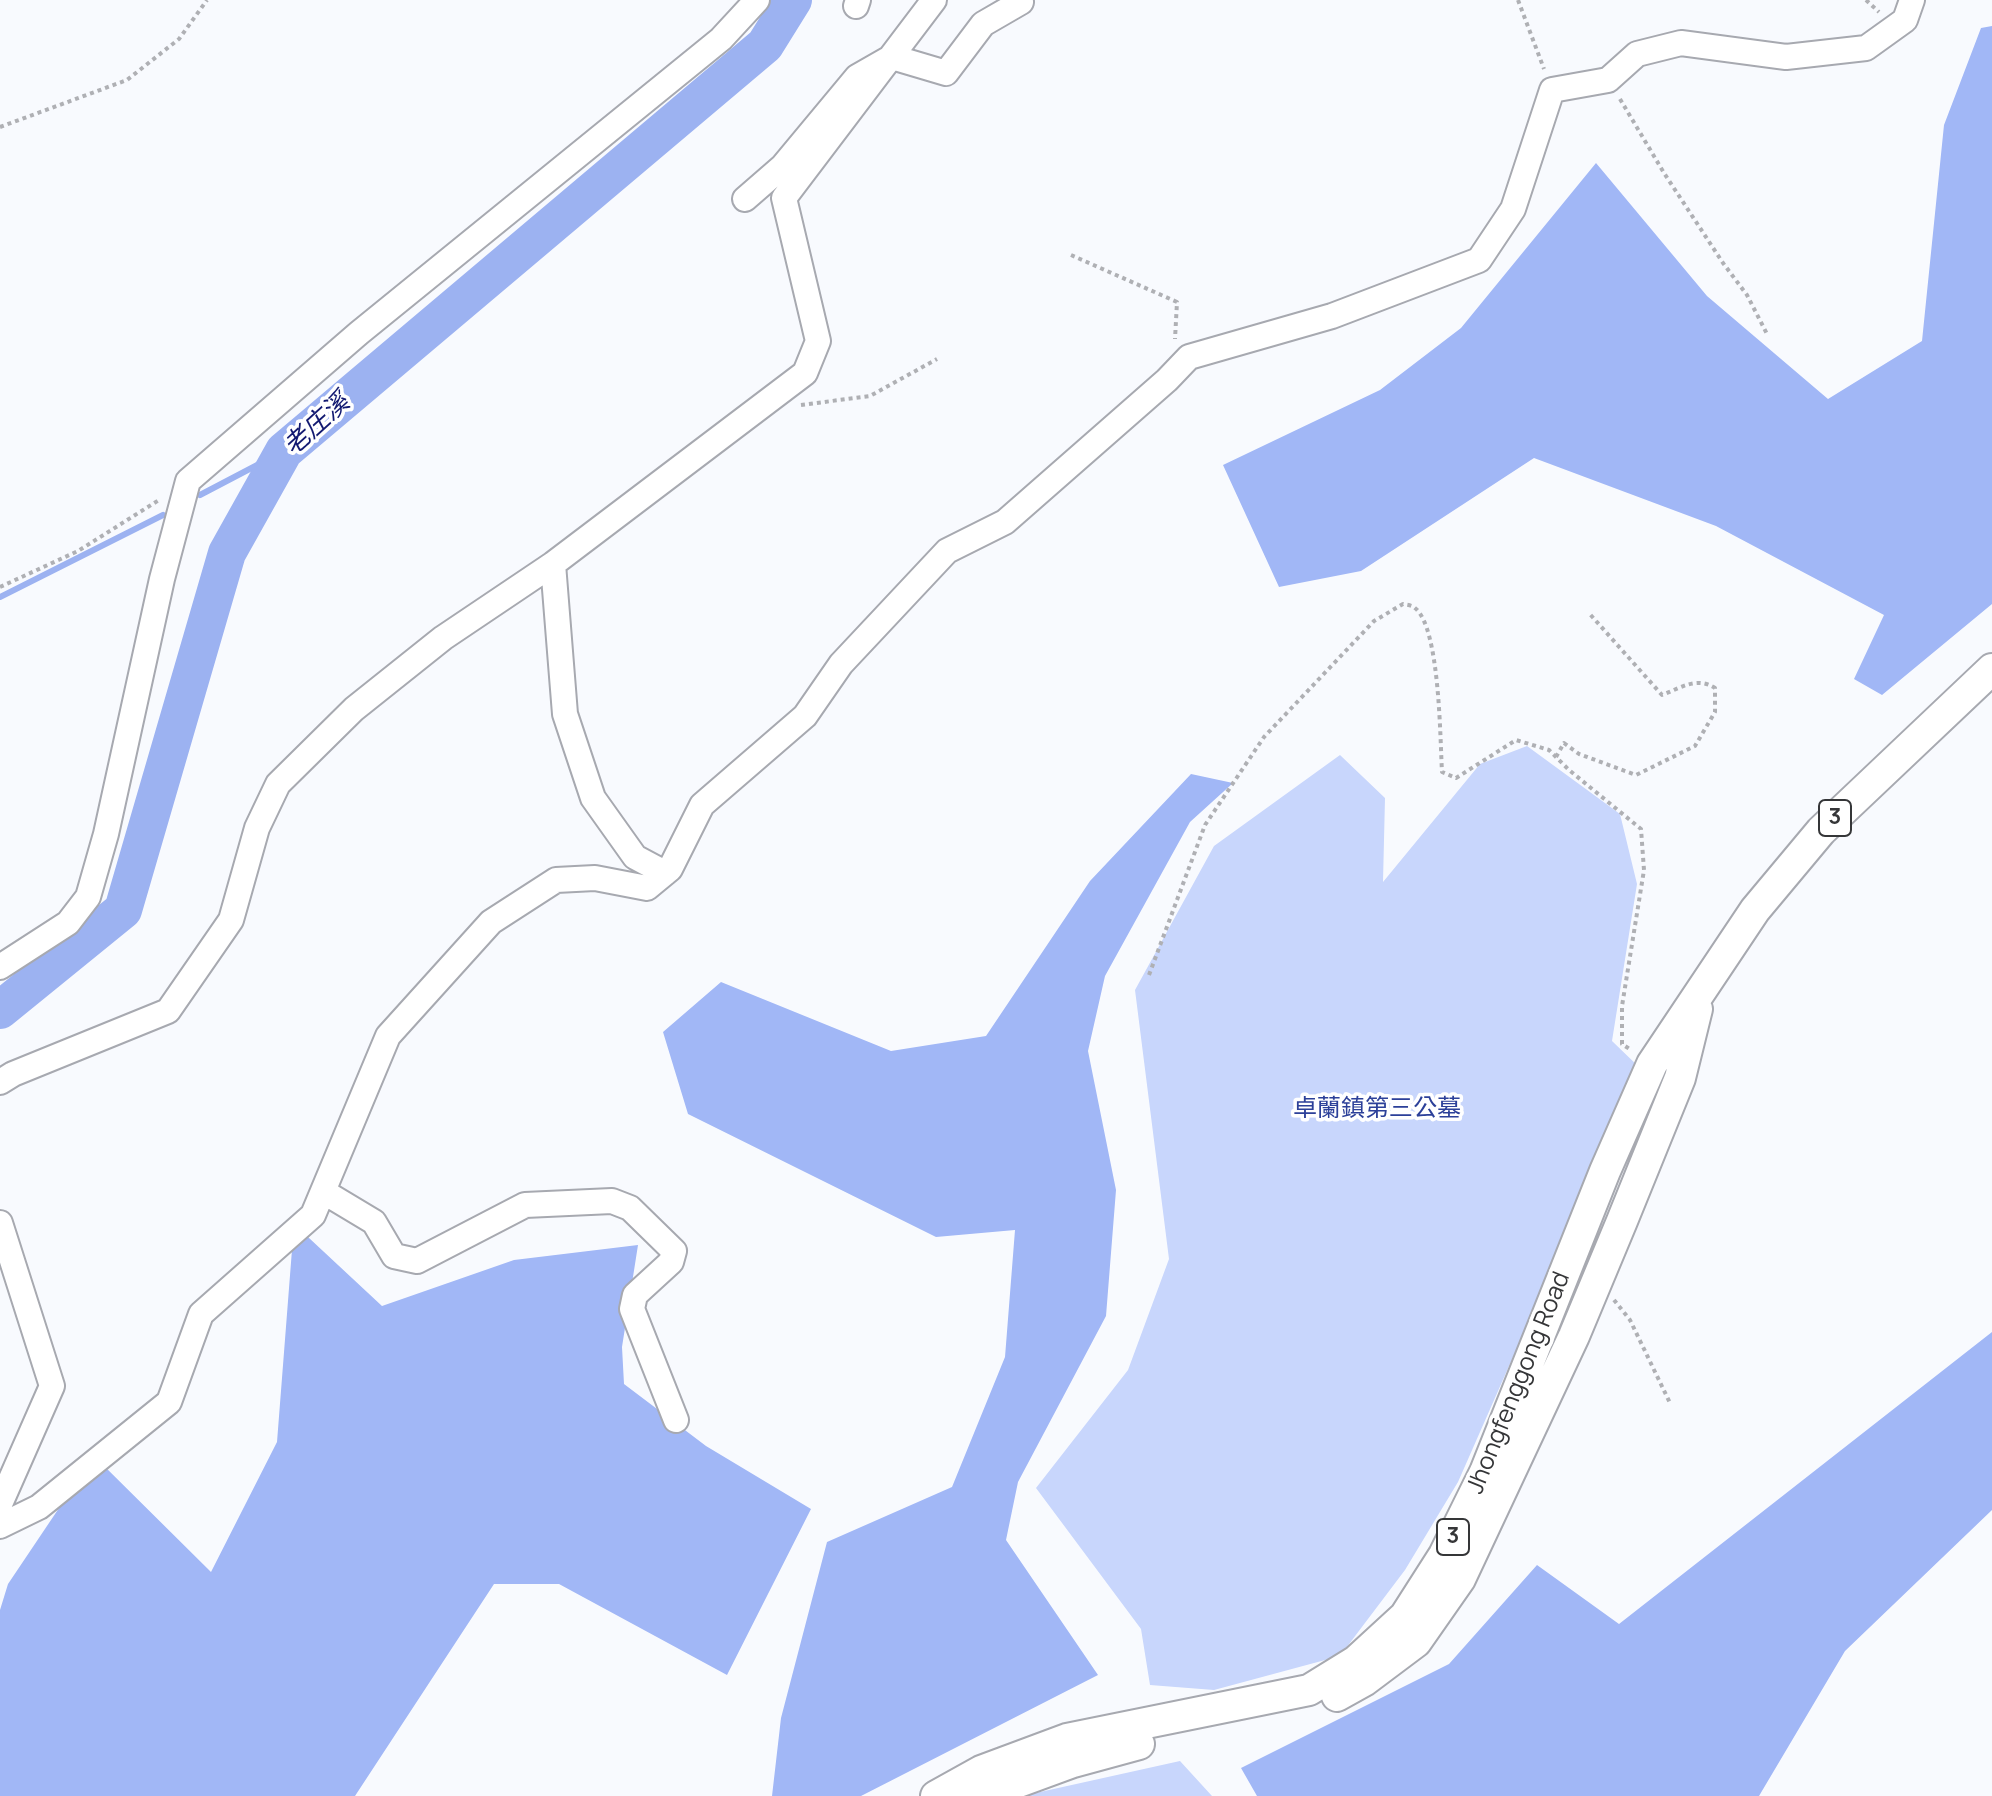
<!DOCTYPE html>
<meta charset="utf-8">
<style>
body{margin:0}
canvas{display:block;background:#f8fafe}
</style>
<canvas width="1992" height="1796"></canvas>
<script>
const g = document.querySelector('canvas').getContext('2d');
g.lineJoin = 'round';
function fillPath(path, color) { g.fillStyle = color; g.fill(path, 'evenodd'); }
function stroke(path, color, width, dash) { g.strokeStyle = color; g.lineWidth = width; g.lineCap = dash ? 'butt' : 'round'; g.setLineDash(dash || []); g.stroke(path); }
function drawText(font, color, halo, rows, align = 'center') {
  g.font = font + ' Manrope,"Noto Sans TC",sans-serif'; g.lineWidth = 7; g.setLineDash([]); g.textBaseline = 'middle'; g.strokeStyle = halo; g.fillStyle = color; for (const [text, x, y, turn = 0] of rows) {
    g.save(); g.translate(x, y); g.rotate((+turn || 0) * Math.PI / 180); g.textAlign = isNaN(turn) ? turn : align; if (halo) g.strokeText(text, 0, 0); g.fillText(text, 0, 0); g.restore();
  }
}
fillPath(new Path2D(`
 M1527 746 1620 814 1637 884 1612 1041 1640 1068 1458 1482 1405 1570 1340 1656 1214 1690 1150 1685 1141 1629 1036 1488 1128 1370 1169 1259 1135 990 1214 846 1340 755 1385 798 1383 882 1480 764Z
 M1180 1761 1212 1796H1022Z`), '#c8d6fc');
fillPath(new Path2D(`
 M1992 26V604L1882 695 1854 679 1884 615 1716 526 1534 458 1361 571 1279 587 1223 465 1380 390 1461 328 1596 163 1707 296 1828 399 1922 341 1944 125 1981 28Z
 M1191 774 1233 783 1190 822 1105 976 1088 1051 1116 1190 1106 1316 1018 1482 1006 1540 1098 1675 861 1796H772L781 1718 827 1542 952 1487 1005 1357 1015 1230 936 1237 688 1114 663 1032 721 982 891 1051 986 1036 1090 881Z
 M294 1224 382 1306 514 1260 638 1245 622 1347 624 1384 706 1446 811 1509 727 1675 559 1584H494L355 1796H0V1610L8 1584 94 1456 211 1572 277 1442Z
 M1992 1332V1510L1845 1651 1759 1796H1257L1241 1768 1449 1664 1537 1565 1619 1624Z`), '#a1b7f6');
stroke(new Path2D(`
 M200 495 284 451
 M0 597 163 515`), '#9cb2f1', 6);
stroke(new Path2D(`
 M0 1010 123 910 227 553 284 451 765 45 793 0`), '#9cb2f1', 38);
const minor = new Path2D(`
 M856 6 858 0
 M745 199 783 166 857 77 892 57 946 73 983 24 1021 2
 M553 564 565 714 593 798 635 857 665 873
 M0 967 68 923 88 897 106 834 162 579 188 481 359 333 721 39 757 0
 M0 1082 13 1074 168 1011 231 920 257 828 278 784 354 709 443 638 553 564 805 373 818 341 784 198 934 0
 M324 1192 374 1222 394 1256 417 1261 525 1205 612 1201 630 1208 674 1251 671 1262 635 1295 632 1309 676 1420
 M0 1223 52 1386 0 1504
 M0 1526 39 1507 169 1402 201 1314 313 1215 388 1036 491 922 556 880 595 878 647 888 670 869 702 805 805 716 841 664 947 551 1005 522 1167 380 1189 357 1332 316 1479 260 1513 209 1552 90 1608 80 1637 54 1681 43 1786 57 1866 48 1905 20 1912 0`);
const major = new Path2D(`
 M1337 1696 1364 1681 1416 1642 1460 1579 1574 1336 1622 1221 1680 1078 1697 1009
 M936 1796 981 1771 1067 1739 1309 1690 1356 1661 1405 1616 1444 1555 1485 1472 1605 1171 1652 1064 1755 910 1821 831 1992 669
 M980 1796 1073 1762 1139 1744`);
stroke(minor, '#a7a9b0', 28);
stroke(major, '#a7a9b0', 34);
stroke(new Path2D(`
 M1518 0 1544 69
 M1866 0 1879 12
 M1620 99 1664 173 1723 263 1747 295 1767 334
 M0 127 127 80 179 39 207 0
 M1071 255 1177 302 1175 339
 M801 405 870 396 937 359
 M0 587 78 551 159 500
 M1556 757 1564 743 1579 754 1636 775 1695 746 1715 712V688C1696 676 1681 688 1662 695L1588 612
 M1149 975 1205 825 1264 737 1374 621 1403 604C1407 605 1412 605 1415 608 1440 628 1440 739 1442 772L1456 778 1516 740 1549 750 1569 770 1641 829 1644 870 1622 1006V1044L1631 1050
 M1614 1300 1630 1320 1670 1403`), '#afb0b4', 4, [4, 4]);
stroke(minor, '#fff', 24);
stroke(major, '#fff', 30);
for (const [x, y, w] of [
 [1835,818,32],
 [1453,1537,32]
]) { const box = new Path2D(); box.roundRect(x - w / 2, y - 18, w, 36, 6); g.fillStyle = '#fff'; g.fill(box); stroke(box, '#353638', 2); }
drawText('bold 22px', '#353638', null, [
 ["3",1835,818],
 ["3",1453,1537]
]);
drawText('24px', '#2c4099', '#fff', [
 ["卓蘭鎮第三公墓",1377,1109]
]);
drawText('24px', '#353638', '#fff', [
 ["Jhongfenggong Road",1519,1383,-68]
]);
drawText('italic 26px', '#121971', '#fff', [
 ["老庄溪",317,425,-42]
]);
</script>
